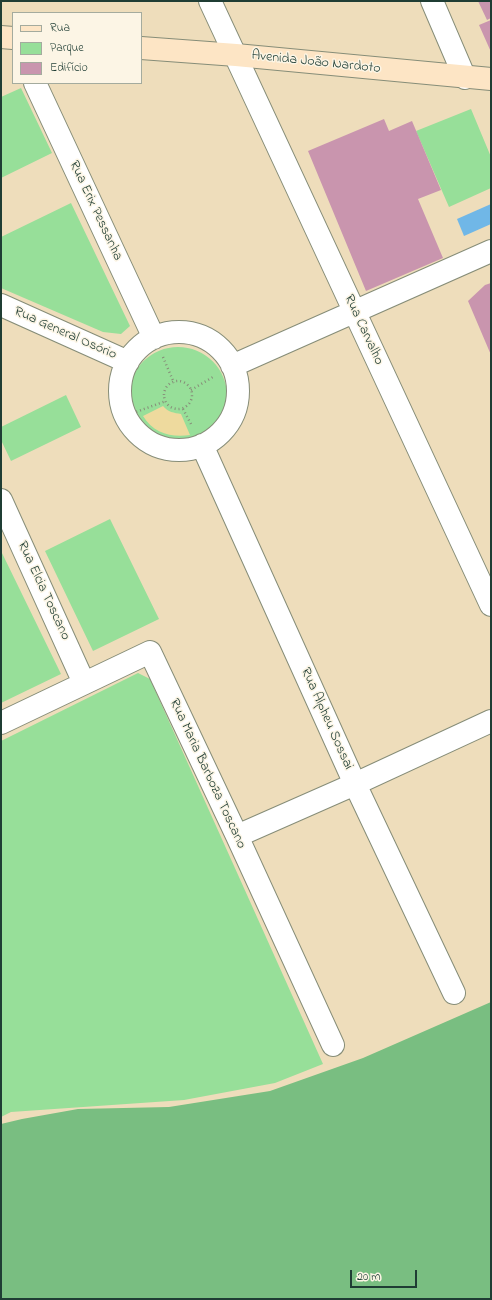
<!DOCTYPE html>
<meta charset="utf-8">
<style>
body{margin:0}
#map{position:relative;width:492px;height:1300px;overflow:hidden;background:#edb;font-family:"Indie Flower",sans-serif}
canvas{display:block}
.frame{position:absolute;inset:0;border:2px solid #1f3d34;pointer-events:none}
.legend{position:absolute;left:12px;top:12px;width:130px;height:72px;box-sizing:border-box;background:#fcf5e5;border:1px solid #a4ab9e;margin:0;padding:5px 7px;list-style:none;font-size:12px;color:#1f3d34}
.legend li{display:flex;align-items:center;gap:8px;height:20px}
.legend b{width:20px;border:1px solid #a4ab9e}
.scale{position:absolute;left:350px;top:1270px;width:67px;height:18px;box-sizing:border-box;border:2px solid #1f3d34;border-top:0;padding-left:5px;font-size:12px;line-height:14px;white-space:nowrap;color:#1f3d34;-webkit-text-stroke:3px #fcf5e5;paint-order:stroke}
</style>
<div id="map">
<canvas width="492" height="1300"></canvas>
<div class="frame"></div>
<ul class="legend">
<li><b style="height:5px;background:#fde5c5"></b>Rua</li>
<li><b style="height:11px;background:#97df99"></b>Parque</li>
<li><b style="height:11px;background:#c995ae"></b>Edifício</li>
</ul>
<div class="scale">20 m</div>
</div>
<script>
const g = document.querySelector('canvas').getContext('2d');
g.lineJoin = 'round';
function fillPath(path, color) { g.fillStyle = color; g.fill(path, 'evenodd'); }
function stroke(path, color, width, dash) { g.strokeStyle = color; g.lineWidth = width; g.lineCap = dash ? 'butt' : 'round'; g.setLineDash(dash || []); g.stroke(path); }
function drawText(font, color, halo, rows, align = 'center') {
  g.font = font + ' "Indie Flower",sans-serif'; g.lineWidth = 3; g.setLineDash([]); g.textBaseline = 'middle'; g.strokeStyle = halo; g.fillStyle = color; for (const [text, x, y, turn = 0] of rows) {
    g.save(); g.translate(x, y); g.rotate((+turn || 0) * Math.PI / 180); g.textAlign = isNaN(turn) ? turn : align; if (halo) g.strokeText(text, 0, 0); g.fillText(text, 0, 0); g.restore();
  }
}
fillPath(new Path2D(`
 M21 88 52 153 1 178V97Z
 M471 109 491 157V188L449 207 416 131Z
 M71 203 130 326 121 334 103 332 1 288V237Z
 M129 396a49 49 0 1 1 98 0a49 49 0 1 1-98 0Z
 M66 395 81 427 11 461 1 440V427Z
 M110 519 159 619 93 651 45 551Z
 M1 551 61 674 1 703Z
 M138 673 150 679 323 1064 275 1083 184 1100 11 1112 1 1117V741Z`), '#97df99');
fillPath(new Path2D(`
 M491 1002V1299H1V1124L22 1119 78 1109 169 1107 270 1091 363 1058Z`), '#79be81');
fillPath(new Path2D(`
 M163 406C168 412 174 413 181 414L190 435C172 438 153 433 143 416Z`), '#eeda9e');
fillPath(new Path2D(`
 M491 204V224L464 236 457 219Z`), '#70b7e7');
fillPath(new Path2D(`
 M478 1H491V18L487 20Z
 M491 20V52L479 25Z
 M384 119 389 131 412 121 441 190 418 199 443 258 366 291 308 151Z
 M491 283V355L468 301 485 285Z`), '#c995ae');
const street = new Path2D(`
 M210 1 491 605
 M432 1 465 78
 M35 83 154 338
 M1 305 128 362
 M120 391a59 59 0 1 1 118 0a59 59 0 1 1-118 0Z
 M232 366 491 251
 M202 445 355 784 454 993
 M1 500 84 683
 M1 723 150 652 237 836 333 1045
 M237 836 355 784 491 721`);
const secondary = new Path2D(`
 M1 37 13 38
 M141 48 236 55 491 79`);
stroke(street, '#868d78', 24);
stroke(secondary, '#868d78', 24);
stroke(new Path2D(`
 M163 357 174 383
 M164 395a14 14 0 1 1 28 0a14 14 0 1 1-28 0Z
 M191 390 213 377
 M183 409 192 426
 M125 416 166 401`), '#868d78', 2.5, [1, 3]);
stroke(street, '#fff', 22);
stroke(secondary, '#fde5c5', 22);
drawText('14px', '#1f3d34', '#fcf5e5', [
 ["Avenida João Nardoto",316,63,6],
 ["Rua Erix Pessanha",95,211,65],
 ["Rua Carvalho",363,330,65],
 ["Rua General Osório",65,334,24],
 ["Rua Elcia Toscano",43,591,65],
 ["Rua Alpheu Sossai",326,719,66],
 ["Rua Maria Barboza Toscano",207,774,65]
]);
</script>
